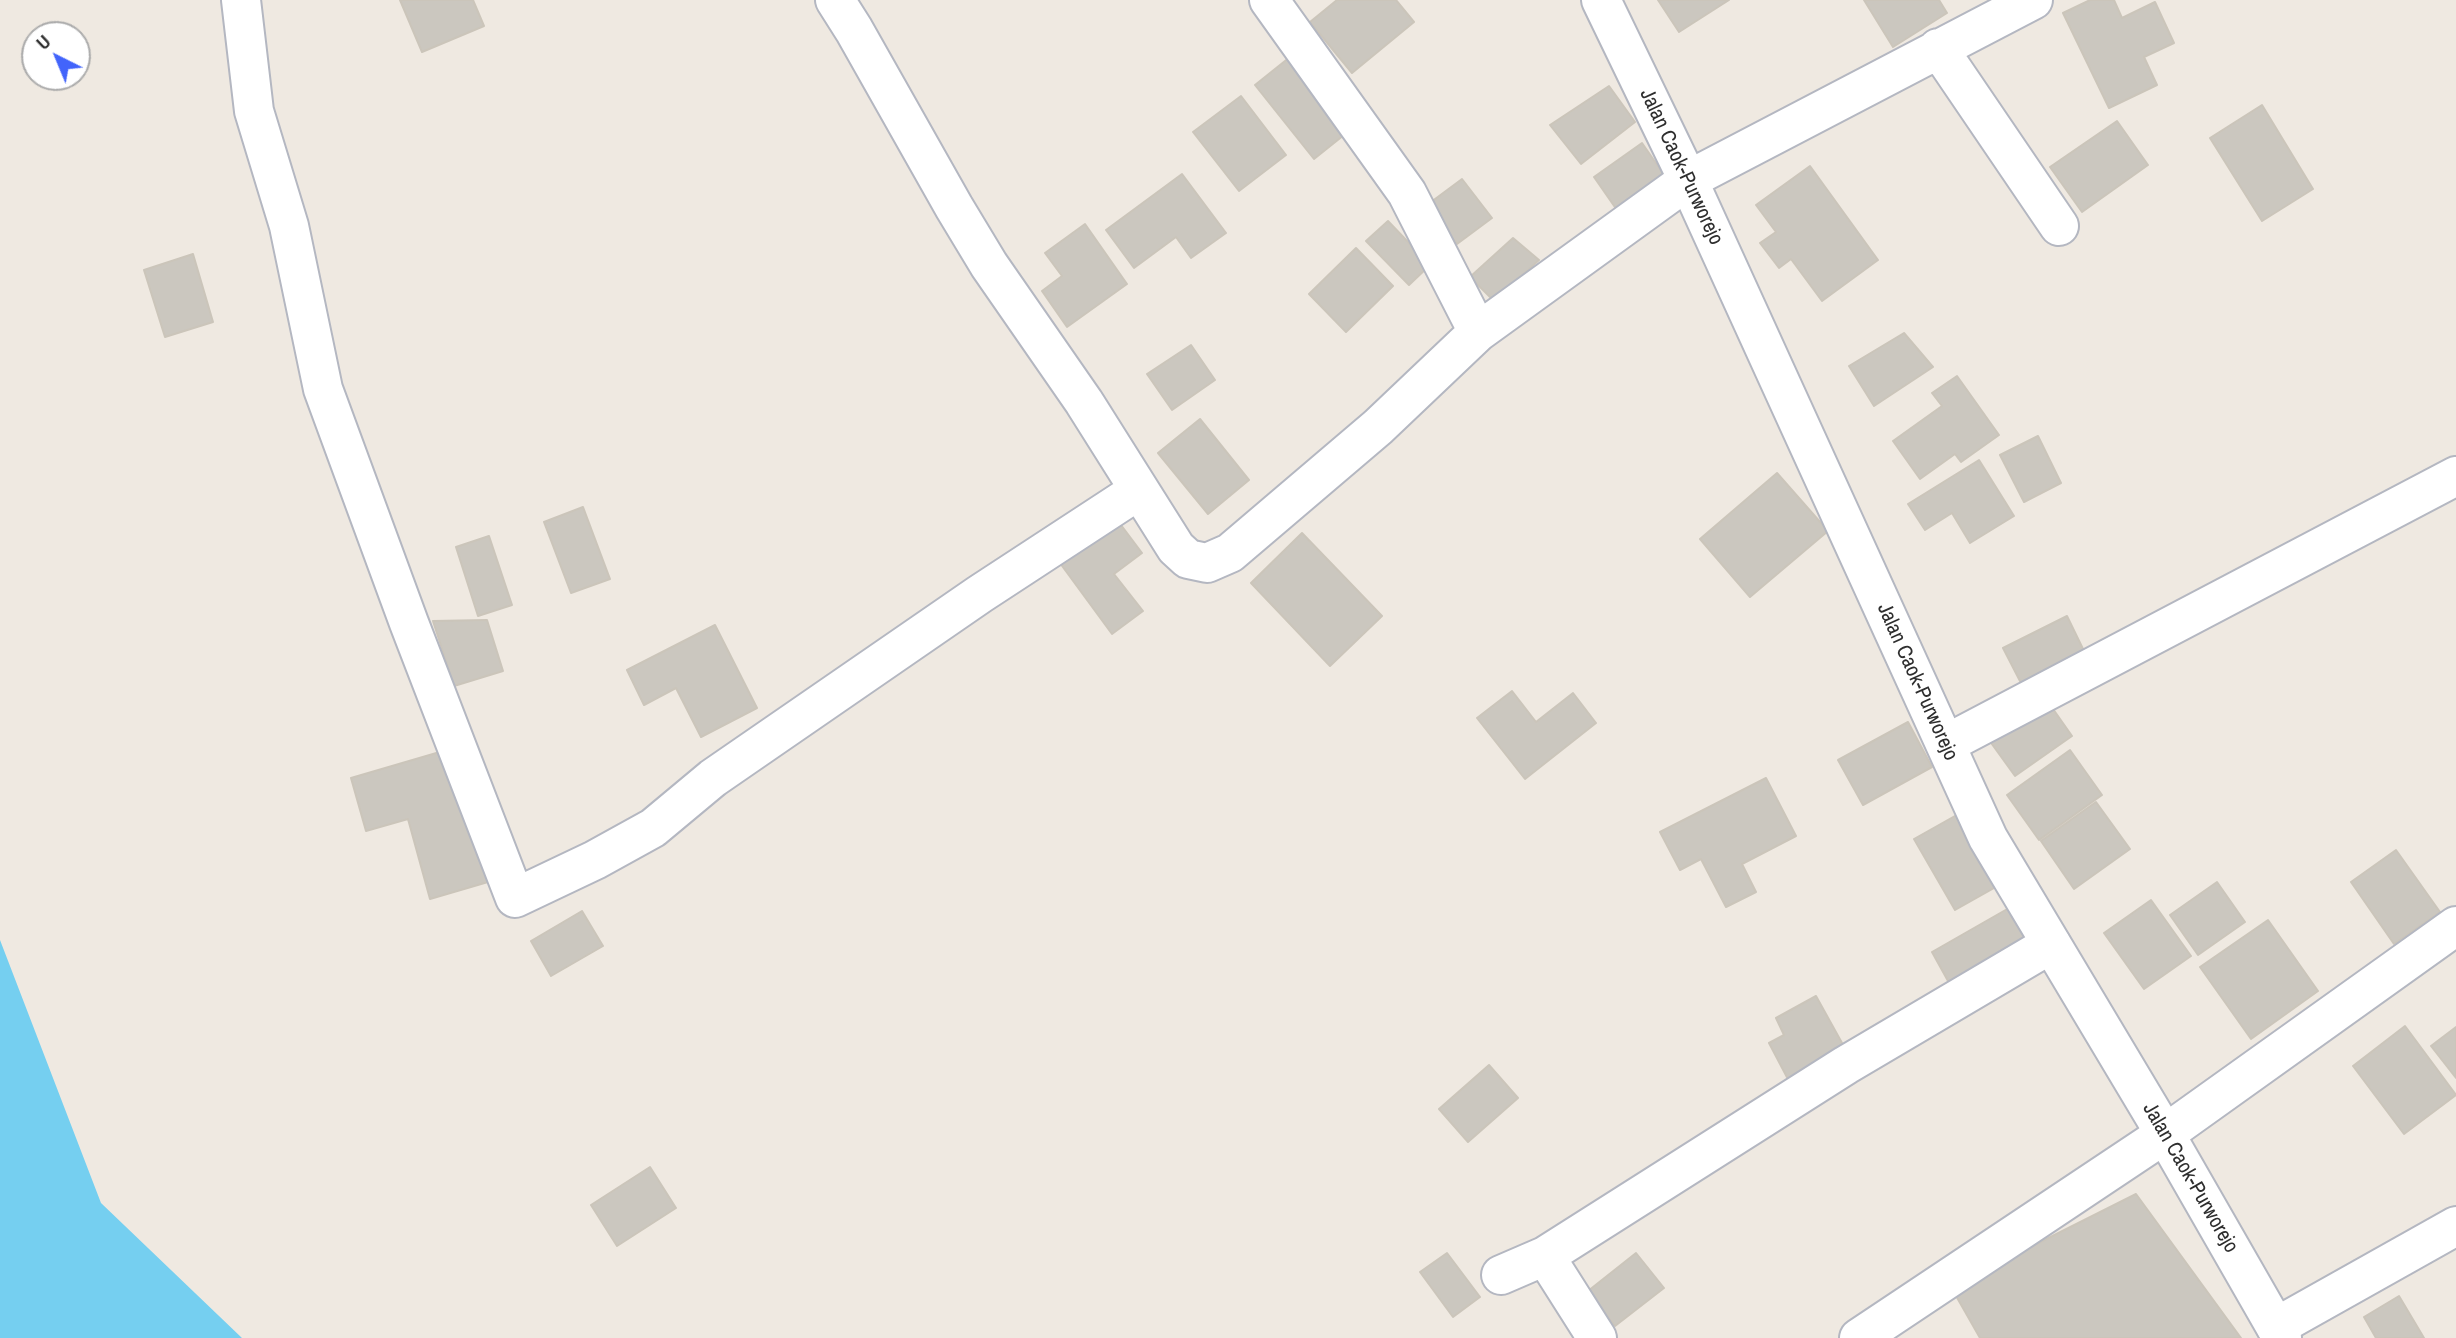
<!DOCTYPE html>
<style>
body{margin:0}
#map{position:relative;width:2456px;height:1338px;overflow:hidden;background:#efe9e1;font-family:"Archivo Narrow",sans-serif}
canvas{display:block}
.north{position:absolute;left:21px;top:21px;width:70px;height:70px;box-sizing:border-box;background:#fff;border:2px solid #ababab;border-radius:50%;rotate:317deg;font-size:19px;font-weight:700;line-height:28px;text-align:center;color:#2e2e2e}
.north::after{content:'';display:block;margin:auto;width:24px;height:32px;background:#4264fb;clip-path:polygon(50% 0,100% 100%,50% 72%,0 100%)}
</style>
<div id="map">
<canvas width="2456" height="1338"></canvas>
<div class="north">U</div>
</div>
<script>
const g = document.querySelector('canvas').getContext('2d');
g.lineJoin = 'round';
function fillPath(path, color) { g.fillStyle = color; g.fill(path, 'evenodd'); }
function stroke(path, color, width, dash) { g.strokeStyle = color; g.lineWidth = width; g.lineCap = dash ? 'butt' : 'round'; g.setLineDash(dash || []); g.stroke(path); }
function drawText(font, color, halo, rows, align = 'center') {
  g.font = font + ' "Archivo Narrow",sans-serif'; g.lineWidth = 5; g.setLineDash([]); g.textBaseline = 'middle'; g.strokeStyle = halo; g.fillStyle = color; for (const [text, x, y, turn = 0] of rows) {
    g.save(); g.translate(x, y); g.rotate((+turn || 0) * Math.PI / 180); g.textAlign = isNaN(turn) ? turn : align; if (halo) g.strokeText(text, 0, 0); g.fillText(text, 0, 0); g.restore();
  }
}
fillPath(new Path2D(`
 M0 940 101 1203 242 1338H0Z`), '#75cff0');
const building = new Path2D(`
 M400 0H473L484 26 422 52Z
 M1337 0H1396L1414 22 1352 73 1310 22Z
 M1658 0H1729L1679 32Z
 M1864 0H1939L1947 13 1893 47Z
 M2090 0H2114L2122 18 2155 2 2174 43 2144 57 2157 85 2109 108 2063 13Z
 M1295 53 1354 127 1314 159 1255 85Z
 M1609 86 1635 122 1581 164 1550 125Z
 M1241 96 1286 155 1239 191 1193 132Z
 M2262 105 2313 189 2262 221 2210 138Z
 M2117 121 2148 165 2082 212 2050 167Z
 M1642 143 1667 179 1619 213 1594 177Z
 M1810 166 1878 260 1822 301 1791 259 1779 268 1760 243 1776 232 1756 205Z
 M1182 174 1226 233 1191 258 1176 237 1134 268 1106 230Z
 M1462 179 1492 218 1457 244 1427 205Z
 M1388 221 1430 265 1409 285 1366 241Z
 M1085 224 1127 284 1067 327 1042 291 1062 276 1045 253Z
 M1513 238 1539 260 1494 301 1470 277Z
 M1356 248 1393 286 1346 332 1309 294Z
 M193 254 213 322 165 337 144 270Z
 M1904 333 1933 367 1874 406 1849 366Z
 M1191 345 1215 380 1172 410 1147 374Z
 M1957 376 1999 435 1961 462 1955 454 1920 479 1893 441 1942 406 1932 393Z
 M1200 419 1249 480 1208 514 1158 453Z
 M2038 436 2061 483 2024 502 2000 455Z
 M1979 460 2014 516 1970 543 1952 513 1925 530 1908 504Z
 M1777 473 1828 531 1750 597 1700 539Z
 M583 507 610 579 571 593 544 522Z
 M1115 517 1142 553 1114 574 1143 611 1112 634 1057 559Z
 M1302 533 1382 616 1330 666 1251 583Z
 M489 536 512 605 478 616 456 547Z
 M2067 616 2084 651 2021 683 2003 648Z
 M487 620 503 671 454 686 433 621Z
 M715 625 757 708 701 737 676 688 644 705 627 670Z
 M1512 691 1536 722 1573 693 1596 723 1525 779 1477 718Z
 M2046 699 2072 736 2015 776 1989 740Z
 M1908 722 1932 767 1863 805 1838 760Z
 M450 749 488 882 430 899 408 819 366 831 351 778Z
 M2070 750 2102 795 2039 840 2007 795Z
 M1766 778 1796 836 1742 864 1756 892 1726 907 1701 859 1680 870 1660 832Z
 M2096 802 2130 849 2074 889 2041 841Z
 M1962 812 2003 883 1955 910 1914 839Z
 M2396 850 2440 912 2394 944 2351 882Z
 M2217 882 2245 922 2198 955 2170 915Z
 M2151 900 2191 956 2144 989 2104 933Z
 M2009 908 2030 946 1953 990 1932 952Z
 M582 911 603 946 551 976 531 941Z
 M2268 920 2318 991 2251 1039 2200 967Z
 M1816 996 1847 1052 1790 1083 1769 1043 1784 1035 1776 1018Z
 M2405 1026 2456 1095 2404 1134 2353 1066Z
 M2456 1027V1078L2431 1046Z
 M1489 1065 1518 1098 1468 1142 1439 1109Z
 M650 1167 676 1208 617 1246 591 1205Z
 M2136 1194 2241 1338H1980L1951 1287Z
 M1447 1253 1480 1297 1453 1317 1420 1272Z
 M1636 1253 1664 1288 1615 1326 1588 1291Z
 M2399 1296 2424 1338H2376L2364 1317Z`);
fillPath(building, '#cbc7bf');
stroke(building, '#cbc5ba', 2);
const minor = new Path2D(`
 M241 0 254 111 289 226 323 389 409 623 515 898 595 860 653 828 713 778 980 594 1139 490
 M835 0 854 30 954 207 989 265 1084 402 1176 548 1188 559 1207 563 1230 553 1378 427 1478 332 1688 180 2033 0
 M1269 0 1407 193 1478 332
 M1938 48 2059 226
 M1946 744 2456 476
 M1545 1256 1597 1338
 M1501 1275 1545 1256 1846 1065 2051 944
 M2276 1327 2456 1226
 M1859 1338 2165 1134 2456 926`);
const tertiary = new Path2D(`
 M1601 0 1688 180 1988 838 2165 1134 2282 1338`);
stroke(minor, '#b4b7c1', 42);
stroke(tertiary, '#b4b7c1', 42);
stroke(minor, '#fff', 38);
stroke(tertiary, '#fff', 38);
drawText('21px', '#2e2e2e', '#fff', [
 ["Jalan Caok-Purworejo",1681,167,65],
 ["Jalan Caok-Purworejo",1917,682,66],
 ["Jalan Caok-Purworejo",2190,1178,60]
]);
</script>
